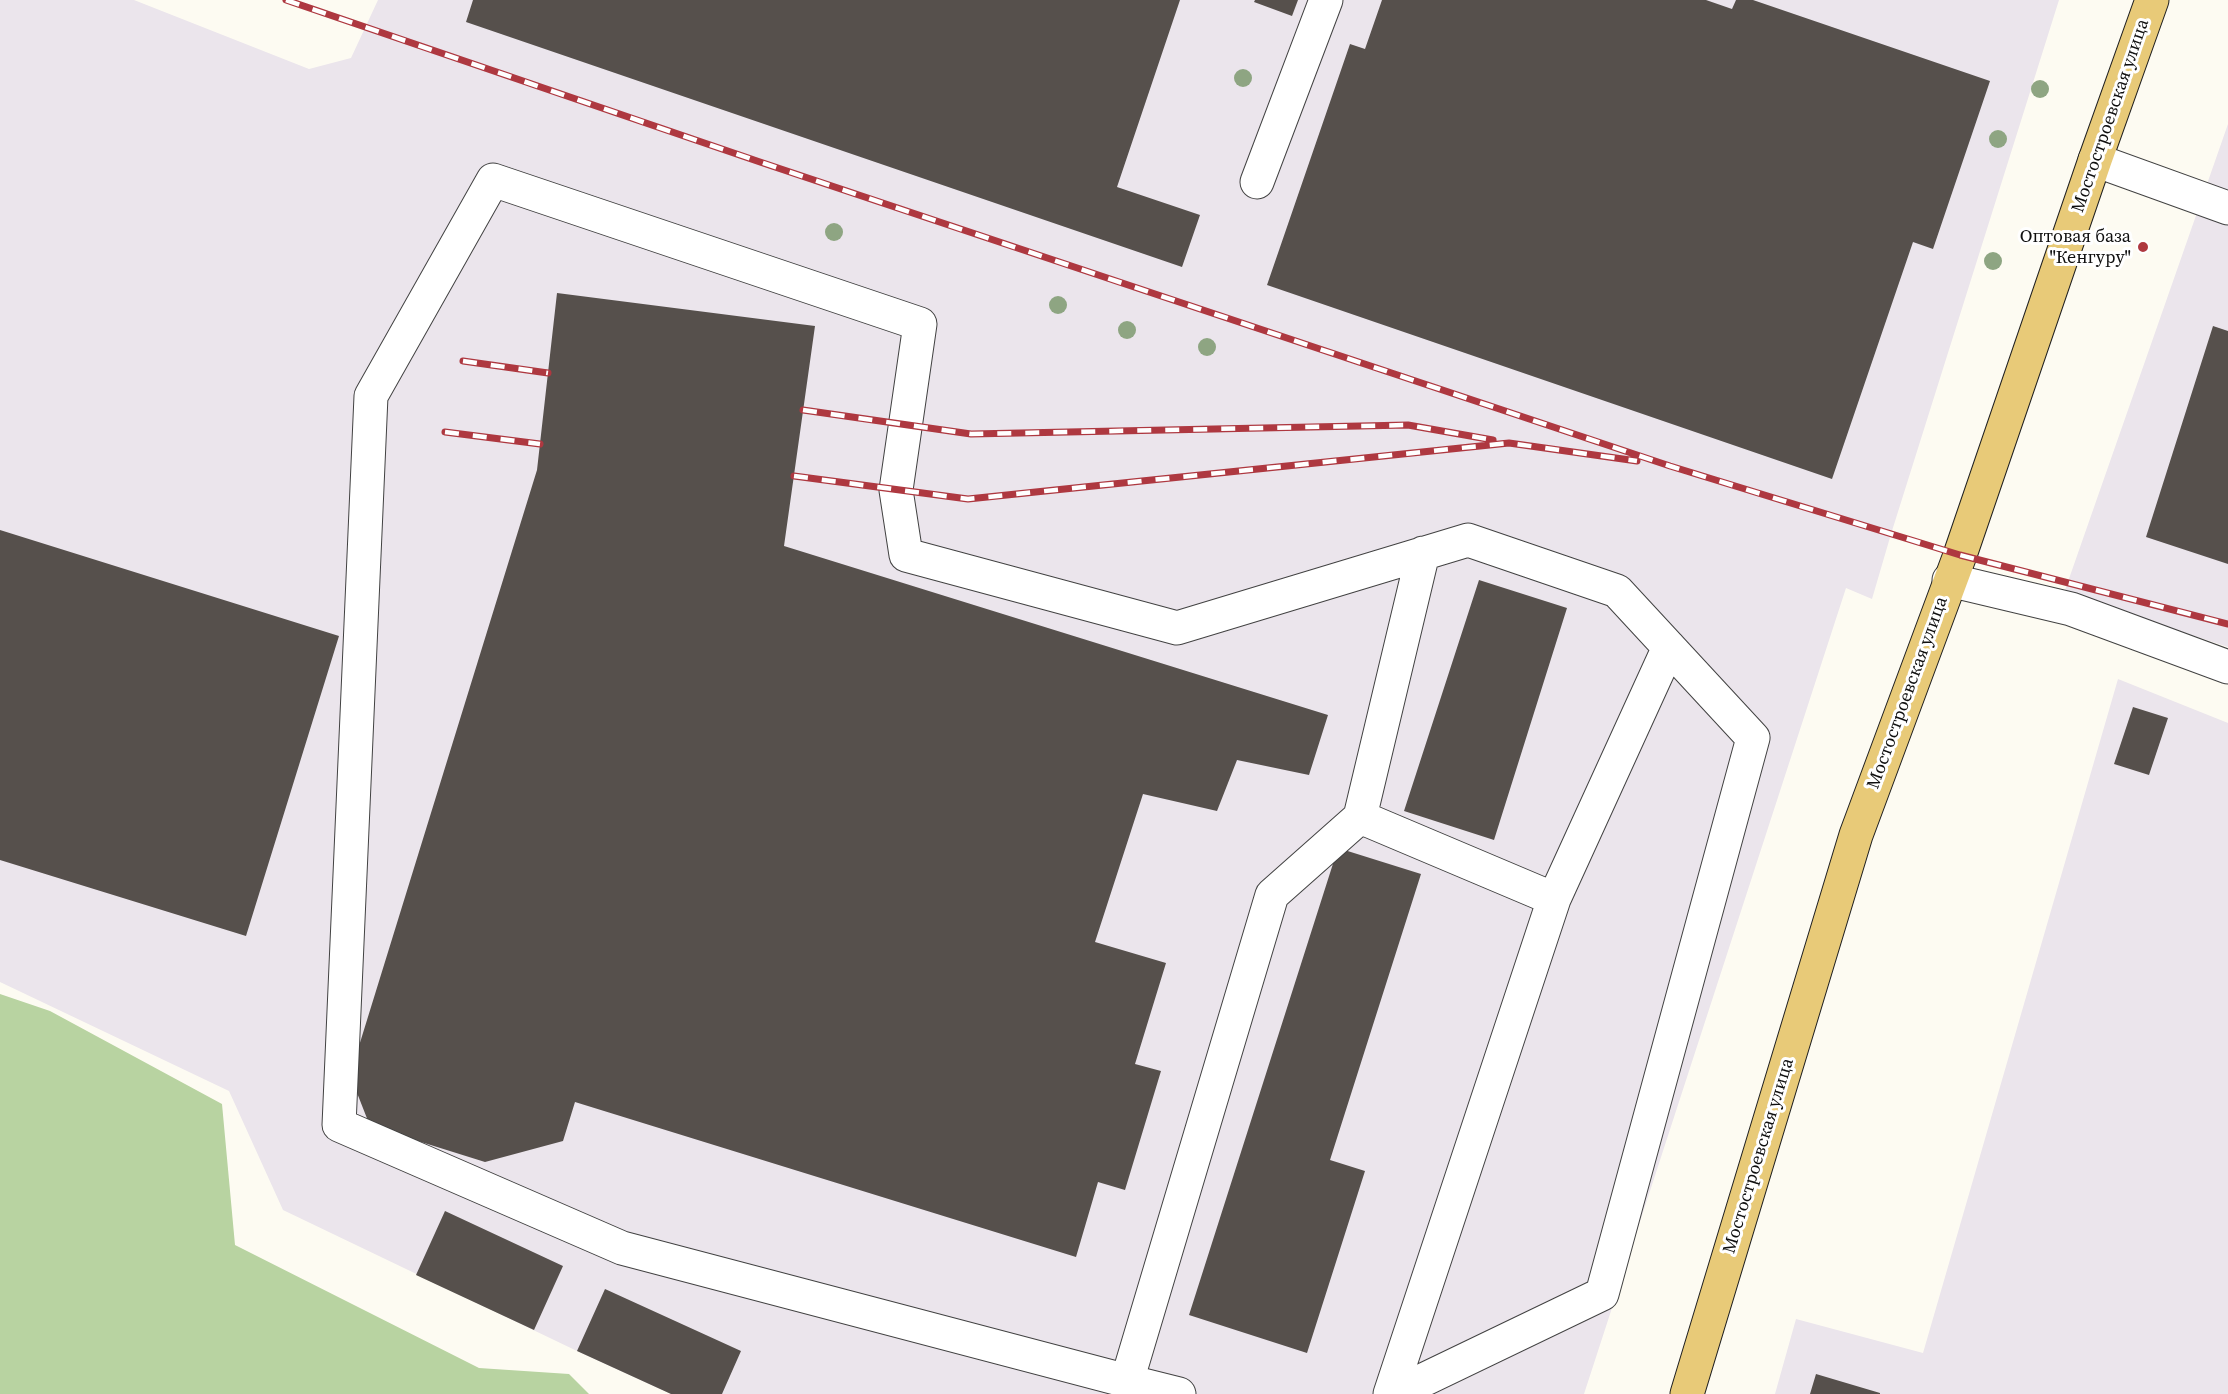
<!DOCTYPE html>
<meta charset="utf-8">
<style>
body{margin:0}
canvas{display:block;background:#fdfbf2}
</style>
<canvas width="2228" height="1394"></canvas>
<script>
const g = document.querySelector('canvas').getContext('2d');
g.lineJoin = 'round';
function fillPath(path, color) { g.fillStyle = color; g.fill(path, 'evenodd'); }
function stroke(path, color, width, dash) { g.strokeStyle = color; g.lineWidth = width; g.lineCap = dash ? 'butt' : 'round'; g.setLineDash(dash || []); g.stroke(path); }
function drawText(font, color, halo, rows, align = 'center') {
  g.font = font + ' "Source Serif 4",serif'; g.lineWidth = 6; g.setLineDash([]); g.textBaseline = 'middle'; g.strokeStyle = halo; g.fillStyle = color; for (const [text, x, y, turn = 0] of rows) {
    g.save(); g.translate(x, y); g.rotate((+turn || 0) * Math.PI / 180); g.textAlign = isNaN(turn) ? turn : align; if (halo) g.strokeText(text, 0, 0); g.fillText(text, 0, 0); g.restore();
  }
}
fillPath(new Path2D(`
 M0 0H134L309 69 351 58 378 0H2059L1891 534 1872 599 1846 588 1584 1394H671L577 1351 283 1210 229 1091 0 982Z
 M2228 124V647L2064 593Z
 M2118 679 2228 723V1394H1775L1796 1319 1923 1353Z`), '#ebe5ec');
fillPath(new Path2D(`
 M0 994 50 1011 222 1104 235 1245 479 1368 569 1374 589 1394H0Z`), '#b8d3a1');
fillPath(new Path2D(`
 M473 0H1180L1117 187 1200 215 1182 267 466 22Z
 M1255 0H1298L1292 16 1254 2Z
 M1382 0H1706L1732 9 1736 0H1753L1990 81 1933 249 1913 242 1832 479 1267 285 1350 44 1365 49Z
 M557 293 815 326 784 546 1328 715 1309 775 1237 760 1217 811 1143 794 1095 942 1166 963 1135 1064 1161 1071 1125 1190 1098 1182 1076 1257 575 1102 563 1141 485 1162 370 1126 350 1075 537 470Z
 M2213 326 2228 331V564L2146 537Z
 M0 530 339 636 246 936 0 860Z
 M1479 580 1567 608 1494 840 1404 811Z
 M2133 707 2168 718 2149 775 2114 764Z
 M1338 848 1421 874 1330 1160 1365 1171 1307 1353 1189 1315Z
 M445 1211 563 1266 534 1330 416 1275Z
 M605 1289 741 1351 722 1394H671L577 1351Z
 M1816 1374 1880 1393V1394H1810Z`), '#56504c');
const minor = new Path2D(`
 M2095 160 2228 208
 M1257 182 1326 0
 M1423 553 1360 817 1554 899 1669 647
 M1949 580 2071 609 2228 667
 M1360 817 1272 895 1127 1381 622 1248 339 1125 371 396 493 180 920 324 896 490 906 555 1177 628 1468 540 1617 591 1753 738 1602 1294 1394 1394
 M1127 1381 1179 1394
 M1390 1394 1554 899`);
const major = new Path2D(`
 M1687 1394 1856 835 1960 555 2095 160 2152 0`);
stroke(minor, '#424242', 35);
stroke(major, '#202020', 35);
stroke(minor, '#fff', 33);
stroke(major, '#e8ca78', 33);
const rail = new Path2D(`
 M286 0 760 162 1670 466 1960 555 2228 624
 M463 361 548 373
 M803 410 971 434 1408 425 1493 440
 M445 432 540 444
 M794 476 968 499 1509 443 1637 461`);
stroke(rail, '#ae3840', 7);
stroke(rail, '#fff', 4.5, [14]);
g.fillStyle = '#8ea582';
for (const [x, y] of [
 [1243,78],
 [2040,89],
 [1998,139],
 [834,232],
 [1993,261],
 [1058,305],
 [1127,330],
 [1207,347]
]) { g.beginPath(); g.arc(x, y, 9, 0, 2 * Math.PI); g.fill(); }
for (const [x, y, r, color] of [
 [2143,247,6,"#ae3840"]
]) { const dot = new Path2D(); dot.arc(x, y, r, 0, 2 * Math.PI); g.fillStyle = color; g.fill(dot); stroke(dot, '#fff', 2); }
drawText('18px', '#0f0f0f', '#fff', [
 ["Мостостроевская улица",2111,116,-71],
 ["Мостостроевская улица",1908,693,-70],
 ["Мостостроевская улица",1759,1156,-73]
]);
drawText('18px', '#0f0f0f', '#fff', [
 ["Оптовая база",2131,237],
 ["\"Кенгуру\"",2131,258]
], 'right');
</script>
